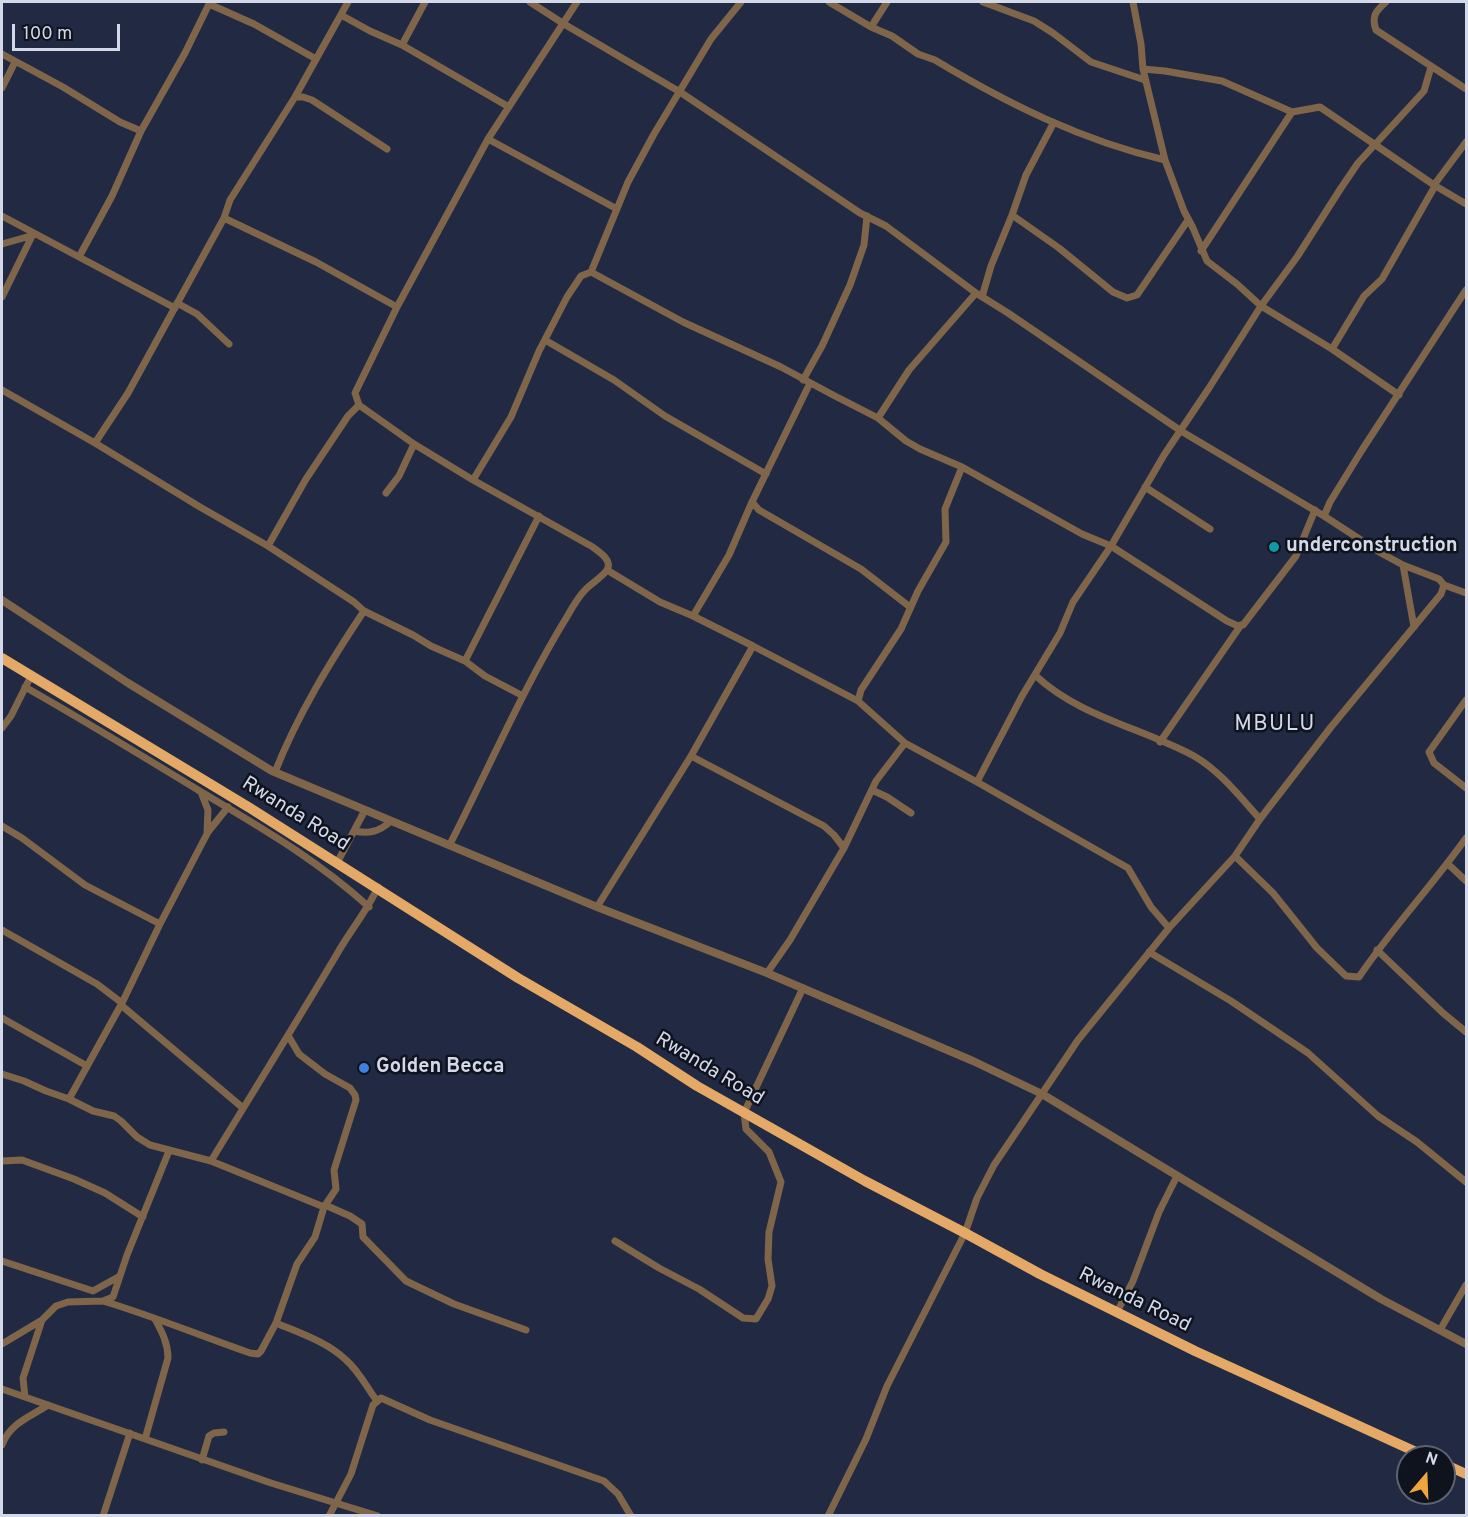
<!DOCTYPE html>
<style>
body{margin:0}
#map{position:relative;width:1468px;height:1517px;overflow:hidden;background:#212a42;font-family:Overpass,sans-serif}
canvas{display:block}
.frame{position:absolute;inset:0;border:3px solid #d3d9e9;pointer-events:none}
.north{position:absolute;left:1396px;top:1445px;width:60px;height:60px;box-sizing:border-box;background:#0f131e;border:2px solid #5d626f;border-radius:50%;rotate:19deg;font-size:16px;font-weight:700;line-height:24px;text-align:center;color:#d3d9e9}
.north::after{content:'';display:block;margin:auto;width:21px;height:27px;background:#efa73d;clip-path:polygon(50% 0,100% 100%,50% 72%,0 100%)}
.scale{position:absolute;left:12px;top:24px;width:108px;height:27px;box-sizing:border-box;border:3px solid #d3d9e9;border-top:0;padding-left:8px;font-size:18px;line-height:21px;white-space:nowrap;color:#d3d9e9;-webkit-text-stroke:4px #0f131e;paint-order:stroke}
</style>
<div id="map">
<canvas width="1468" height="1517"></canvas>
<div class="frame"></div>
<div class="north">N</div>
<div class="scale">100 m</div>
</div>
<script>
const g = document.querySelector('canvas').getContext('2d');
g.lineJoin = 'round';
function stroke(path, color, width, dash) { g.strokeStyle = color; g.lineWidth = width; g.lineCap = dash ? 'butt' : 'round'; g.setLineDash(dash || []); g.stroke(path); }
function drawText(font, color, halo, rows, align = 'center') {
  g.font = font + ' Overpass,sans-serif'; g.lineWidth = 5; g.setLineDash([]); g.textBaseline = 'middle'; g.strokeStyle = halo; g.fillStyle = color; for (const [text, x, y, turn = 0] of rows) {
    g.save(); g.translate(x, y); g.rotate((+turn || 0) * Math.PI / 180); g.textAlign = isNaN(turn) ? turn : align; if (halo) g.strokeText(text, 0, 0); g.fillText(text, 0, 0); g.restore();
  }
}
stroke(new Path2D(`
 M530 2 564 24 680 92 860 213 886 226 976 293 1008 313 1181 431 1324 516 1381 553 1403 565 1439 579 1444 585 1441 594 1331 727 1260 819 1235 856 1169 928 1078 1040 1019 1128 994 1165 977 1198 965 1233 887 1386 866 1439 828 1516
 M741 2 711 39 654 134 628 182 591 272 683 322 781 367 833 395 878 418 906 441 920 449 962 467 1082 534 1111 546 1227 621 1238 626 1243 625 1296 556 1315 510
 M829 2 871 27 892 36 918 54 935 60C1008 104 1083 141 1165 160
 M983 2 1034 21 1053 33 1091 62 1145 80
 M1133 2 1141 44 1143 69 1165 160 1184 211 1193 228 1207 261 1237 284 1261 306 1332 349 1399 395
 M1386 2C1376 11 1371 16 1376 30L1466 89
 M209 4 254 24 316 59
 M341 15 370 31 402 45 509 107
 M871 27 887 2
 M402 45 425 2
 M2 54 63 87 120 122 141 131
 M1143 69 1165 71 1222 81 1292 112 1320 107 1434 185 1466 204
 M2 88 15 62
 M295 97H303L312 100 387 149
 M488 139 617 209
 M1434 185 1466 142
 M1012 215 1059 248 1113 292 1127 298 1137 295 1188 220
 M2 216 175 308
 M224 218 316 262 397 307 488 139 577 2
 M2 244 34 235
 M1201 251 1292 112
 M79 257 112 196 141 131 185 53 210 2
 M2 297 32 236
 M982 297 991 266 1012 215 1026 175 1053 124
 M177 303 197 314 229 344
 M397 307 355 393 359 405 414 444 473 480 591 546C598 551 613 560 607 570 602 577 592 583 586 589 579 596 573 606 568 615 523 688 489 768 450 844
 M545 340 614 380 665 416 766 474
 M1332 349 1364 296 1382 279 1435 186
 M803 380 822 346 850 285 864 245 867 216
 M2 390 95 443 200 507 268 546
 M359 405 348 416 306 479 268 546 354 602 364 611
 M878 418 909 370 976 293
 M95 443 128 393 224 218 230 200 295 97 348 2
 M473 480 511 417 539 351 567 297 581 276 591 272
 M1145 487 1210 529
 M386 493 399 476 414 444
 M752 502 759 510 861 569 910 607
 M1324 516 1330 502 1362 450 1466 290
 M1403 565 1414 627
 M1444 585 1466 593
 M693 616 729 555 752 502 810 383
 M753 646 858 701
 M465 661 539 516
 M1035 675C1078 716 1142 728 1194 756 1220 771 1240 797 1260 819
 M25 687C85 721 144 757 203 793 263 829 316 859 369 907
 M1466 700 1429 752 1434 763 1466 788
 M2 728 11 716 31 676
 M1160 742 1241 625
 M905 743 858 701 861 690 901 629 918 591 946 542 945 509 962 467
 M691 756 824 826 834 835 844 848
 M275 772C298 714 330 662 364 611L413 635 431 646 465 661 485 676 523 696
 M977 782 1128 868 1151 907 1169 928
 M872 790 887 797 911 813
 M201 792 208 810 207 833
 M2 826 22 838 85 885 160 924
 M354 831C369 834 379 832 391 821
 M1235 856 1273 893 1317 948 1346 976 1359 977C1392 928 1432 886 1466 838
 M337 863 365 810
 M1448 864 1466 881
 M597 907 691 756 753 646 693 616 660 602 607 570
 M2 930 97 984 122 1003
 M1377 950 1443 1013 1466 1032
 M1149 952 1231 1001 1308 1053 1378 1116 1417 1142 1466 1182
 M767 973 790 940 844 848 876 781 905 743 977 782 1022 696 1060 633 1073 602 1111 546 1164 455 1209 388 1261 306 1297 257 1341 188 1358 163 1424 91 1431 67
 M121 1005 243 1108
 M2 1018 87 1066
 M2 1074 24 1081 46 1091 69 1099 93 1111 114 1116 121 1121 137 1137 150 1145 211 1161 324 1207
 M69 1099 122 1003 160 924 208 832 228 807
 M2 1161 22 1160 74 1179 105 1193 143 1217
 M211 1161C253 1092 296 1023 337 954 350 931 367 911 378 887
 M325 1205 350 1216 362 1224 363 1237 406 1281 454 1304 526 1330
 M615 1241 659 1268 699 1289 743 1318 756 1319 768 1299 772 1286 768 1259 769 1232 781 1182 769 1152 746 1129 744 1113 803 988
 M2 1261 93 1291 120 1276
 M103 1301C153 1316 201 1336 250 1353L258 1354 261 1351 276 1323 297 1264 315 1237 324 1207 336 1189 334 1170 356 1100 355 1095 350 1088 325 1074 299 1054 289 1037
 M1117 1312 1133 1281 1159 1212 1177 1176
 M276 1323C300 1333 327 1342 346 1360 359 1371 367 1388 377 1401
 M1440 1330 1466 1285
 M2 1344 42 1320 56 1306 68 1302 103 1301 113 1297 127 1255 169 1151
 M2 1389 271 1483 378 1516
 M25 1397 23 1378 42 1320
 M145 1439 168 1358C168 1343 162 1332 155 1319
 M2 1445C10 1423 30 1417 48 1405
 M202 1460 209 1436 214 1433 224 1432
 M103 1516 130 1433
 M329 1516 351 1474 373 1405 381 1398 430 1420 604 1481 618 1494 631 1516`), '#7f6549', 7);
stroke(new Path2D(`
 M2 600 128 683 272 771 597 907 767 973 973 1061 1042 1094 1381 1299 1466 1344`), '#7f6549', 8);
stroke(new Path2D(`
 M2 658 250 808 518 978 637 1047 697 1086 865 1181 965 1233 1040 1274 1195 1351 1427 1457
 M1444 1464 1466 1474`), '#e4a966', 10);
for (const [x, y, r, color] of [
 [1274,547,6,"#0f9aa8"],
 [364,1068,6,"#3f7fe0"]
]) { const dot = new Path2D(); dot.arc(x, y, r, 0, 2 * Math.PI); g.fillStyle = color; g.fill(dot); stroke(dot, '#0f131e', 2); }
drawText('bold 20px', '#d3d9e9', '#0f131e', [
 ["underconstruction",1286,547],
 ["Golden Becca",376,1068]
], 'left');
drawText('20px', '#d3d9e9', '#0f131e', [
 ["Rwanda Road",295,815,32],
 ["Rwanda Road",709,1070,31],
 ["Rwanda Road",1134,1301,26]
]);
g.letterSpacing = '1.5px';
drawText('22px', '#d3d9e9', '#0f131e', [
 ["MBULU",1275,726]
]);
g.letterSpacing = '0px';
</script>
